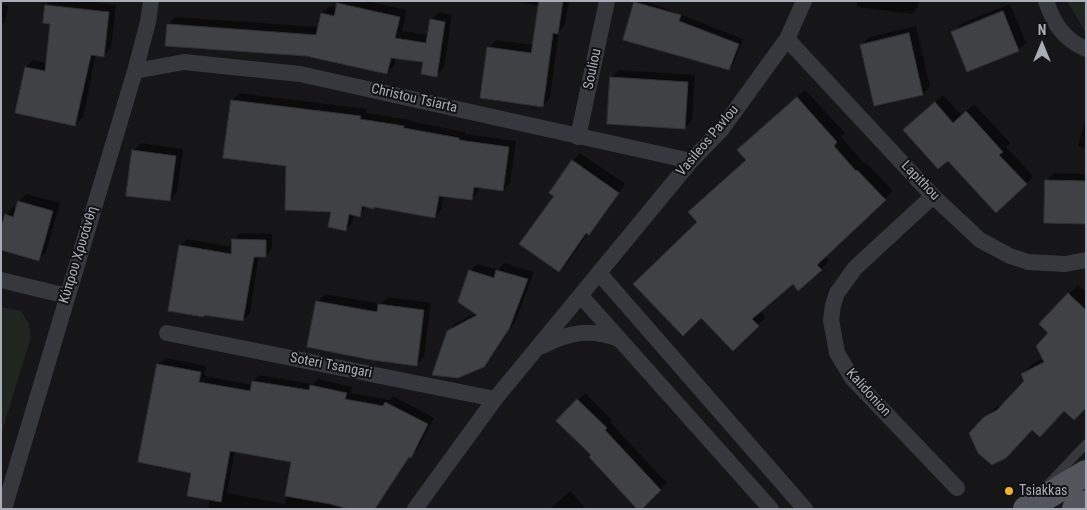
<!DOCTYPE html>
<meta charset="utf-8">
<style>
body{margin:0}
#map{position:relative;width:1087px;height:510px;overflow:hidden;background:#161618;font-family:"Roboto Condensed",sans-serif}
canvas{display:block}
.frame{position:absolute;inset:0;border:2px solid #a8adb8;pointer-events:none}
.north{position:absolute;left:1017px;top:20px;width:50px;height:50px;-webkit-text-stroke:4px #111113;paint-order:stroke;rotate:0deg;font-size:14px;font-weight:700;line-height:20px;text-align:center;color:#a8adb8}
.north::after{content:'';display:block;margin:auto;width:18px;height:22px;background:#a8adb8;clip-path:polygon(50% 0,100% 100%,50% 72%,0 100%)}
</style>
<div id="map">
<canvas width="1087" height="510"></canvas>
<div class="frame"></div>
<div class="north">N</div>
</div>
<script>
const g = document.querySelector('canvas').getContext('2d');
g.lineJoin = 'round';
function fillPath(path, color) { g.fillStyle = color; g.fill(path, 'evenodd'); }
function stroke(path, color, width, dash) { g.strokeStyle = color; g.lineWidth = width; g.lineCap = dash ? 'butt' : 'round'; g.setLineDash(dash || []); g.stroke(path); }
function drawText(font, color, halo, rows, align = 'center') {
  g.font = font + ' "Roboto Condensed",sans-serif'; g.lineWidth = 4; g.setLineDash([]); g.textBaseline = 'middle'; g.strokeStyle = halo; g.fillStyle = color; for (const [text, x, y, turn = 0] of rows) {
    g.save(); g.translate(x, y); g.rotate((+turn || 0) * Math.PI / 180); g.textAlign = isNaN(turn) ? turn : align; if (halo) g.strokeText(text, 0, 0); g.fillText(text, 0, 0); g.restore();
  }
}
fillPath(new Path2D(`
 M1067 1H1086V31H1085Z
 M1 307 21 311 29 324 31 337 1 434Z`), '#1e261f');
fillPath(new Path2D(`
 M50 1H85L116 5 111 48 103 55 96 54 83 117 75 125 26 67 33 60 47 63 52 23 46 5Z
 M341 1H367L407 10 402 31 429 35 431 20 439 12 452 15 444 68 436 75 424 61 396 57 394 66 386 73 168 24 176 17 319 27 322 13 330 6 337 8Z
 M510 1H569L565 25 559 31 550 98 542 106 489 48 496 40 534 45 540 6Z
 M637 1H646L743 39 734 63 729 68 635 4Z
 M857 1H919L918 7 912 14 857 7Z
 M1 4 8 6 5 21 1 25Z
 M1010 4 1026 43 1018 50 953 32 960 24Z
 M916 26 930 86 923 94 875 105 862 45 869 37Z
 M619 70 695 75 692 120 685 128 611 78Z
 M805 90 845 133 841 137 865 164 866 163 893 191 825 256 829 261 821 269 793 283 760 311 766 317 733 349 699 222 748 160 747 142Z
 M239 93 367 109 366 113 410 120V121L465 132V134L516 141 510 183 503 190 479 186 478 192 472 199 444 195 441 210 435 217 375 206H367L359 215 354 214 352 223 346 230 333 211 288 164 232 100Z
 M943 95 962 116 974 104 1010 143 1006 147 1033 176 1026 184 948 159 912 123Z
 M1086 117V148L1078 146Z
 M141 143 183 149 177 192 170 200 133 151Z
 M580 153 625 184 596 226 588 233 567 263 559 271 555 196 573 160Z
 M1054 173 1086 174V223L1047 180Z
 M26 194 60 203 46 252 39 259 1 249V218L5 219 6 215 13 207 17 208 19 202Z
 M240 233 272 234V249L266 256 259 255 250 313 243 320 180 246 187 239 233 247V240Z
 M504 263 534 272 516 320 491 358 483 366 448 331 456 323 476 313 470 271 477 264 498 270Z
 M1078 285 1086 292V407L1064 409 1032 428 985 418 995 408 1007 402 1026 382 1022 374 1032 364 1044 358 1050 333 1069 294Z
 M325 294 381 304 387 297 431 303 424 357 417 364 317 302Z
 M165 358 206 366 205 376 252 385 253 382 259 375 313 384 318 379 352 387 351 393 389 400 393 396 434 418 417 450 410 456 376 509H208L210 498 193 472 158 364ZM235 451 292 461 285 504 227 493Z
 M585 393 612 420 610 422 667 483 640 509 593 455 558 421Z
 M570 491 586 509H550Z`), '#0007');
const building = new Path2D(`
 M539 1H563L558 34 553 33 543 107 480 98 487 47 531 53Z
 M634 2 681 15 679 21 739 44 729 70 623 40Z
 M337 3 400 17 395 38 426 43 430 19 445 22 437 77 421 74 423 62 391 58 387 74 306 56 165 46 167 24 316 35 321 13 334 16Z
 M45 5 109 12 104 57 91 55 75 126 15 113 25 67 45 71 50 24 43 23Z
 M1003 11 1019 51 967 72 951 32Z
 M909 33 923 95 874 106 860 45Z
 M610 77 688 82 685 129 607 124Z
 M797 97 837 142 834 146 856 171 857 170 886 200 817 265 822 270 798 291 793 284 752 319 759 326 733 351 701 318 683 336 633 284 697 222 688 212 746 160 737 150Z
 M231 100 361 116 360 119 404 126V128L459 138V140L509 147 503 191 474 187 472 200 439 196 435 218 374 207V209L362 206 360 217 349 214 346 231 328 227 331 212 285 210 286 166 223 158Z
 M935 102 953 123 966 111 1003 152 999 155 1027 184 996 213 948 161 938 169 903 130Z
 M132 150 176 156 170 201 126 196Z
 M572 160 619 193 589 235 586 233 559 272 519 244 554 196 549 193Z
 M1045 180 1086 181V224L1044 223Z
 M18 201 53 211 39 261 1 250V226L5 214 13 217Z
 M232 239 266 240V257H254L243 321 204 315V317L168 311 179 245 231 254Z
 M469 270 494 278 496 270 528 279 509 329 484 367 458 378 432 375 447 331 477 315 458 302Z
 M1068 293 1086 310V408L1074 420 1064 411 1040 437 1032 430 1006 458 992 465 978 453 969 433 984 417 997 410 1024 381 1021 374 1044 362 1036 346 1048 333 1039 324Z
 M316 301 377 312 378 304 424 310 417 366 372 360 307 347Z
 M157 364 201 372 199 382 250 391 252 381 309 390 310 385 347 393 345 399 383 406 385 402 428 424 411 458 409 457 375 509H348L330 504 285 496 291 462 230 451 221 502 187 496 191 473 138 462Z
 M577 399 607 428 605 430 661 490 642 509H637L589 457 591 455 556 421Z`);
fillPath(building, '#404145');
stroke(building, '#303034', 1);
stroke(new Path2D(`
 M1047 485 1086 444`), '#37383d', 9);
stroke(new Path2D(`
 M1046 1C1054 24 1063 39 1086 49
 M787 39 933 196 980 240 1010 256 1028 262 1065 264 1086 260
 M135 71 184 62 300 74 691 161
 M578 137 607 1
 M933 196 855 268 837 293 833 305 831 320 837 353 852 378 957 488
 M599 273 805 509
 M1 280 67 296
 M581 296 771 509
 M167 333 495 399
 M542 346C570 332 590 328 619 339
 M4 509 135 71 148 22 151 1
 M415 509 495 399 691 161 721 130 787 39 804 1`), '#37383d', 16);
stroke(new Path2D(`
 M1026 509 1086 473
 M1075 509 1086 503`), '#53555c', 26);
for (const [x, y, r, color] of [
 [1009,491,5,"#f2b134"]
]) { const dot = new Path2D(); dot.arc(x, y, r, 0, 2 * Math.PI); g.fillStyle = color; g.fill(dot); stroke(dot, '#111113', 2); }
drawText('14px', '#a8adb8', '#111113', [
 ["Souliou",593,69,-78],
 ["Christou Tsiarta",414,99,13],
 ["Vasileos Pavlou",708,141,-50],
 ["Lapithou",920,181,46],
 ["Κύπρου Χρυσάνθη",79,255,-73],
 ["Soteri Tsangari",331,366,11],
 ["Kalidonion",868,393,48]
]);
drawText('14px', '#a8adb8', '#111113', [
 ["Tsiakkas",1019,491]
], 'left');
</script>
